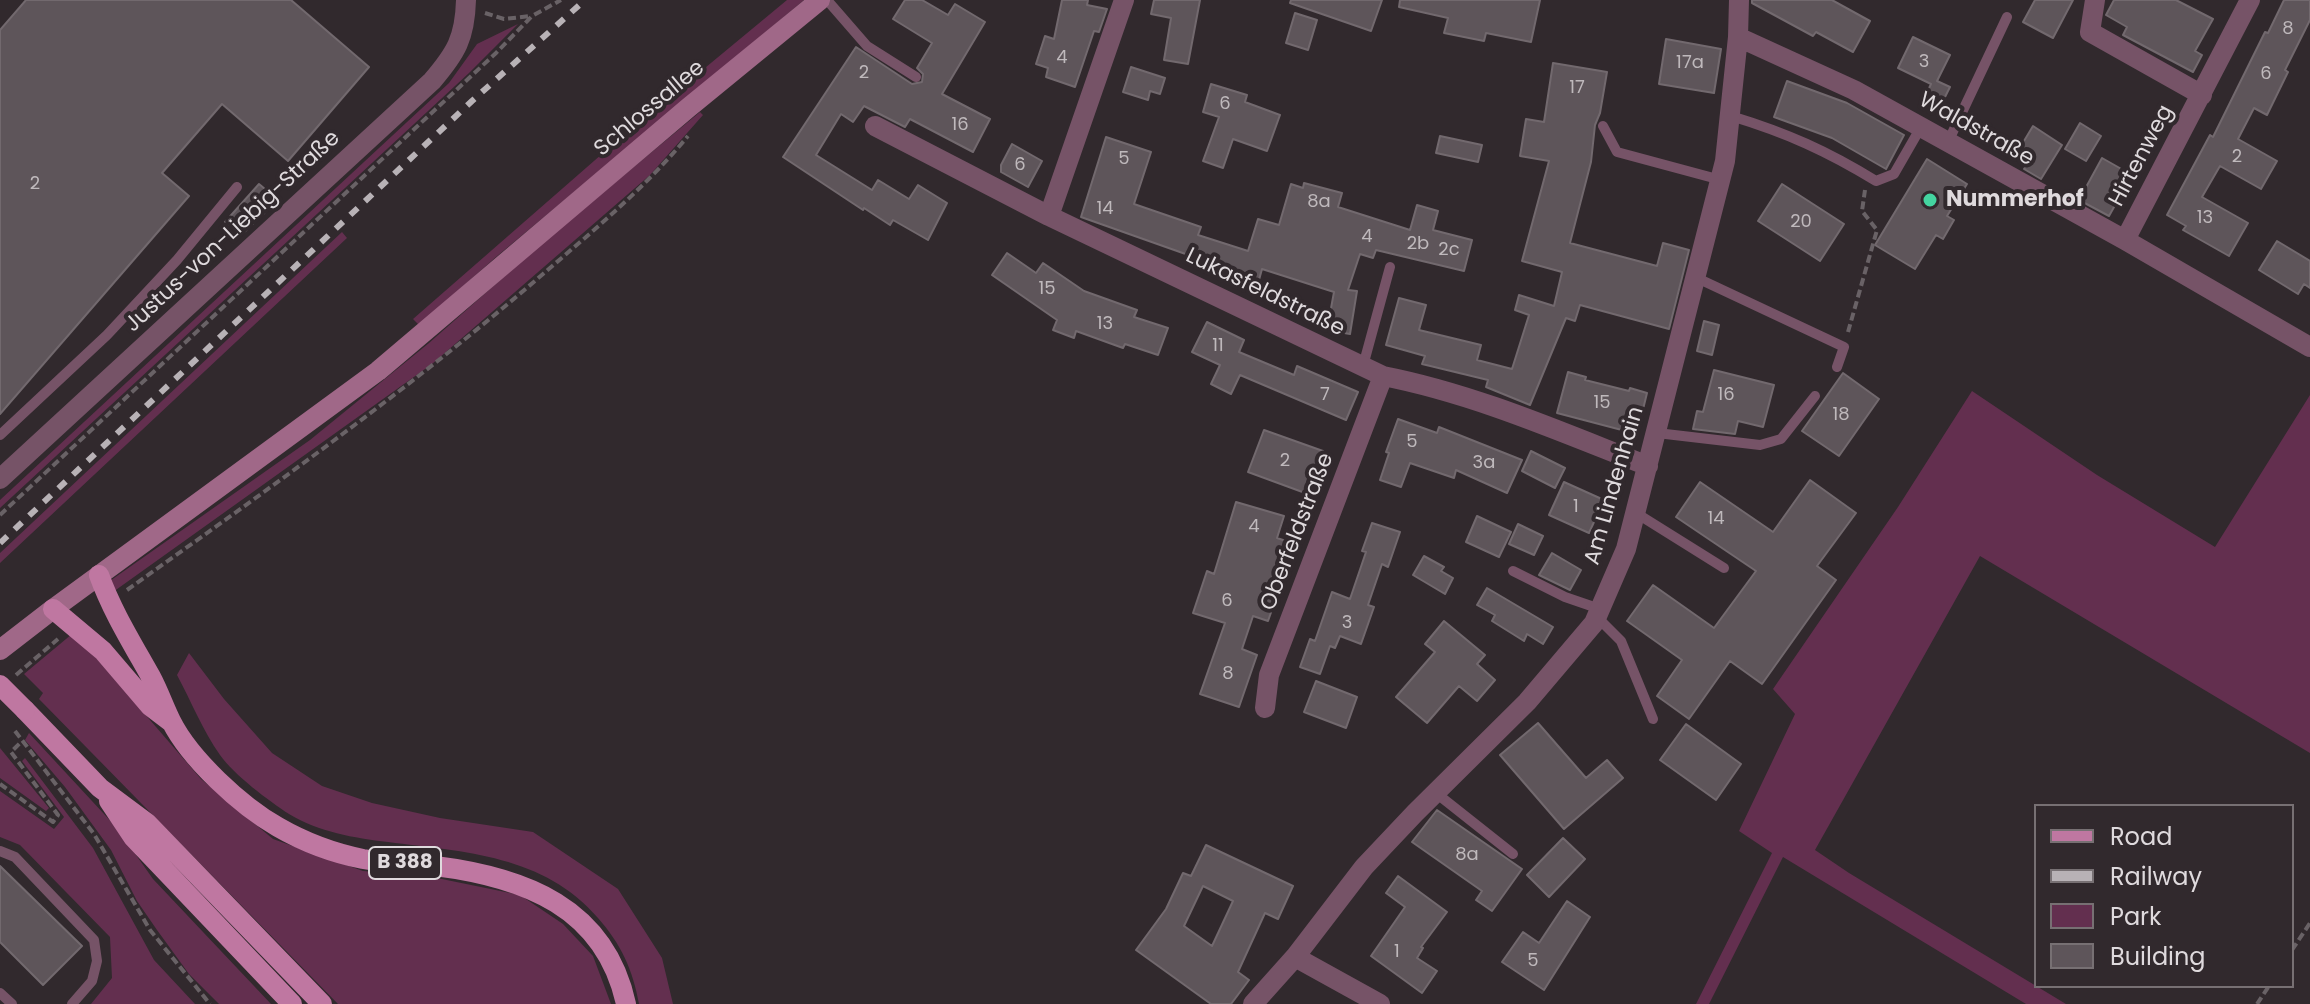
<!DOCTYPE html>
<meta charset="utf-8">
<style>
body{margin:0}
#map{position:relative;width:2310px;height:1004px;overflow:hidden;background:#31292d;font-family:Poppins,sans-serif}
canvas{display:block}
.legend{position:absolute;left:2034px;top:804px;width:260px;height:184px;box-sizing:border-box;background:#31292d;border:2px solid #777073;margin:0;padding:10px 14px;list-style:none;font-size:24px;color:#dfdadd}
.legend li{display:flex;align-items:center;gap:16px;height:40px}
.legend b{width:40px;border:2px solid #777073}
</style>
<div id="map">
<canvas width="2310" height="1004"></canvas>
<ul class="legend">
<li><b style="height:10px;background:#bf77a1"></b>Road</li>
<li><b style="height:10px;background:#b8b2b6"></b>Railway</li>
<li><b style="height:22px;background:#632f4f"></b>Park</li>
<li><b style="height:22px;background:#5e555a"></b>Building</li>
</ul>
</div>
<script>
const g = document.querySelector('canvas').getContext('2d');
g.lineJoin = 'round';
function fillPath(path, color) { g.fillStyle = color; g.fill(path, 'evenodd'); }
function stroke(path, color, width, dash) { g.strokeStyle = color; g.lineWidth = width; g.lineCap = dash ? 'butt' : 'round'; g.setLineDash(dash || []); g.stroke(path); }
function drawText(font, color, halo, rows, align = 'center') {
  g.font = font + ' Poppins,sans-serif'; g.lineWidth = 8; g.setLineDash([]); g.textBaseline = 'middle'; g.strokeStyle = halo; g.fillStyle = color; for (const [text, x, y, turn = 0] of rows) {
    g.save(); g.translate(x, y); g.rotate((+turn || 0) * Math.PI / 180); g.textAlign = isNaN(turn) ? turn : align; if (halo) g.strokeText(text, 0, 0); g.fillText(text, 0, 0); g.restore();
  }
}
fillPath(new Path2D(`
 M787 0H804L496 257 419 325 413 319 618 140Z
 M518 24 469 73 0 508V500L449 83 477 44Z
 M700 112 703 115 650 175 432 364 113 592 107 583 310 440 429 343 541 244Z
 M342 232 347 238 0 563V553Z
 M1972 391 2097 475 2215 547 2310 395V753L1980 556 1815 850 1849 873 2066 1004H2026L1783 857 1709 1004H1696L1772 853 1739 831 1795 714 1773 689 1898 507Z
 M72 634 99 661 201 779 273 839 363 871 432 877 520 895 563 924 593 956 611 1004H338L39 699 43 693 24 674Z
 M189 653 224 699 272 753 322 786 372 803 440 818 533 832 618 889 662 958 673 1004H639C633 970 621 944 598 918 544 855 465 852 388 842 354 838 319 832 289 814 269 801 234 775 220 755 203 731 191 701 177 675Z
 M29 733 117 828 153 879 271 1004H219L189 974 157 930 137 901 111 850 65 787 25 740Z
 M0 748 49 808 46 811 0 778Z
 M25 758 93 848 154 960 195 1004H91L112 978 110 937 20 845 0 837V791L54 829 64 817 22 761Z`), '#632f4f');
const building = new Path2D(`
 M26 0H291L369 67 288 161 222 104 162 173 189 196 0 414V30Z
 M905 0H922L948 15 955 4 985 22 942 94 990 119 973 152 910 119 905 127 864 106 853 122 841 114 816 155 872 190 878 180 909 199 918 185 947 203 928 240 893 220 890 225 864 208 863 210 783 157 856 47 912 84 922 82 923 74 917 68 932 43 893 19Z
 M1062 0H1088L1087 5 1107 9 1099 32 1094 31 1075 87 1046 77 1048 68 1036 64 1045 36 1054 39Z
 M1154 0H1200L1188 64 1164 60 1171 18 1151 14Z
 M1291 0H1382L1371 31 1290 3Z
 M1400 0H1540L1531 42 1486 33 1484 41 1444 33 1448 18 1399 7Z
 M1752 0H1832L1870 21 1853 52 1816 32 1813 36 1752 3Z
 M2035 0H2073L2053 38 2023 22Z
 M2114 0H2176L2213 19 2195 51 2202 55 2193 72 2123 35 2127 27 2106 15Z
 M2284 0H2310V20L2285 70 2288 72 2267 115 2254 108 2238 139 2277 161 2261 189 2220 166 2202 197 2248 223 2229 256 2183 230 2186 226 2167 215 2210 135 2213 137 2265 32 2268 33Z
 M1295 13 1317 20 1308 50 1286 43Z
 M1913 37 1950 55 1937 81 1950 87 1938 111 1922 103 1931 84 1898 68Z
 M1666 39 1721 49 1714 93 1659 84Z
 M1553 63 1607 72 1600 113 1595 125 1591 162 1570 243 1657 266 1663 243 1689 250 1669 329 1580 305 1575 321 1566 318 1530 405 1486 387 1488 380 1422 364 1425 356 1386 345 1399 298 1426 305 1419 330 1481 345 1477 360 1512 369 1529 315 1515 310 1519 295 1554 306 1562 272 1522 261 1549 161 1520 156 1526 119 1544 122Z
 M1131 67 1165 78 1160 94 1150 91 1148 100 1123 92Z
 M1787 81 1847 103 1904 135 1886 169 1832 138 1774 117Z
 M1211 84 1247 95 1245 102 1280 115 1267 151 1233 139 1223 168 1203 161 1219 117 1203 112Z
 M2080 123 2101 136 2086 161 2065 149Z
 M2033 126 2062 145 2041 179 2024 169 2034 154 2021 146Z
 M1440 136 1482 145 1478 162 1436 153Z
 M1106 137 1151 152 1134 204 1201 227 1198 235 1248 251 1258 219 1279 225 1291 184 1303 188 1304 183 1342 193 1338 207 1410 230 1417 205 1438 211 1433 230 1472 240 1464 271 1376 250 1373 258 1360 254 1348 290 1357 291 1350 334 1327 330 1334 292 1262 269 1259 280 1081 217Z
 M1012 144 1042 161 1028 187 1001 172V165Z
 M2102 158 2132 175 2109 216 2079 200Z
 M1927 159 1967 184 1947 216 1954 220 1943 239 1936 235 1915 269 1875 245Z
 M259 184 278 200 240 236 225 222Z
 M1782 184 1844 224 1820 261 1758 221Z
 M2277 241 2310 261V288L2304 284 2298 294 2259 270Z
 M1007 253 1036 273 1043 263 1084 291 1137 310 1134 317 1168 328 1158 355 1125 344 1123 348 1076 331 1074 338 1053 330 1057 320 992 275Z
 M1704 321 1719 325 1712 355 1697 351Z
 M1207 322 1244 340 1239 352 1294 375 1297 366 1358 392 1346 420 1240 375 1231 394 1211 384 1220 365 1192 352Z
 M1714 370 1774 385 1763 427 1738 421 1735 434 1693 429 1697 411 1703 412Z
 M1568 372 1586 377 1585 380 1629 391 1630 388 1647 393 1637 434 1557 413Z
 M1843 373 1879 399 1839 456 1802 431Z
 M1398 419 1437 433 1439 427 1522 460 1507 493 1456 470 1454 478 1410 463 1401 487 1380 480 1389 453 1386 452Z
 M1264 430 1323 451 1315 472 1324 475 1316 497 1248 472Z
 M1531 451 1565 468 1555 488 1522 471Z
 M1810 480 1856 513 1817 566 1836 580 1762 684 1730 661 1689 719 1657 696 1682 660 1627 621 1653 585 1714 628 1756 571 1676 517 1700 482 1773 532Z
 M1564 482 1604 500 1589 533 1549 515Z
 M1236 502 1284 516 1277 538 1295 544 1268 621 1253 616 1242 649 1257 655 1239 707 1200 694 1225 623 1193 613 1207 571 1214 574Z
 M1477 516 1511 532 1499 557 1466 542Z
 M1372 523 1400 532 1388 567 1382 564 1368 605 1374 607 1361 644 1340 636 1335 648 1330 646 1320 674 1300 667 1310 639 1315 641 1332 592 1350 599 1366 552 1362 551Z
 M1518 524 1543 536 1534 555 1509 544Z
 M1552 553 1581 570 1570 590 1539 575Z
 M1424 556 1444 567 1441 571 1453 578 1445 594 1413 575Z
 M1487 588 1553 627 1543 644 1527 634 1524 641 1492 621 1495 615 1477 605Z
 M1444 621 1485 655 1477 664 1495 680 1477 701 1459 686 1427 723 1396 697 1435 652 1425 644Z
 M1316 681 1357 697 1346 728 1304 712Z
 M1538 723 1586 778 1607 760 1623 778 1564 829 1500 755Z
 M1686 724 1741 764 1716 800 1660 760Z
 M1437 810 1522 869 1492 911 1476 900 1482 891 1412 842Z
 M1563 838 1585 859 1549 897 1527 875Z
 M1206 845 1293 886 1278 919 1265 913 1238 972 1249 980 1231 1004H1211L1136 950 1166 909 1183 873 1191 876ZM1203 886 1233 901 1212 946 1184 926Z
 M0 866 82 946 43 985 0 942Z
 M1398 876 1447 912 1421 947 1423 948 1417 958 1437 971 1422 993 1371 956 1405 907 1386 893Z
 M1567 901 1590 917 1544 990 1502 962 1523 932 1539 943Z`);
fillPath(building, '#5e555a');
stroke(building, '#72696e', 2);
stroke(new Path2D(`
 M485 13 504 19 531 16
 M1848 332 1877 230 1862 211 1865 190
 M0 515 496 53 532 16 561 0
 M127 590C269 489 411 388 543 274 594 230 645 188 688 136
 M16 675 58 639
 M15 731 94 834 150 930 210 1004
 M0 784 53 822 58 815 11 752 22 741
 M2292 950 2310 923
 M2257 1004 2269 986`), '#696266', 4, [8, 4]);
stroke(new Path2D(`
 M827 0 867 46 916 77
 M1731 116C1787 133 1827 151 1876 181L1894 174 1921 127
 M1603 126 1617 152 1721 180
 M1948 142 2007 17
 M1697 278 1844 347 1837 367
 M1363 366 1390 267
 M1657 433 1760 445 1781 439 1815 396
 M0 435 107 335 177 260 237 187
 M1636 513 1724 568
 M1513 571 1565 597 1600 609
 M1596 616 1621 641 1653 719
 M1436 793 1513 854
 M0 851 15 857 94 940 97 961 92 981 72 1004
 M0 993 12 1004`), '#765367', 10);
stroke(new Path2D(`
 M2095 0 2090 32 2202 95
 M1738 37 1854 90 2125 240 2310 347
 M875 126 1049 216 1383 376C1475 394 1561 432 1648 466
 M1049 216 1124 0
 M2125 240 2250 0
 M0 479 432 81C456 53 465 38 466 0
 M1265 708 1269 675 1383 376
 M1295 957 1380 1004
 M1253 1004 1295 957 1364 867 1415 813 1527 702 1594 623 1626 549 1725 161 1738 37 1739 0`), '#765367', 20);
stroke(new Path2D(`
 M0 650 53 609 378 371 688 108 820 0`), '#a06888', 20);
stroke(new Path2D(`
 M99 575C112 611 132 643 151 677 159 692 164 707 171 721 190 759 241 806 278 827 304 842 333 853 363 859 386 863 411 863 435 866 524 877 605 907 626 1004
 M53 609 103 651 150 706 171 722
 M25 710 100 788 147 823 322 1004
 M109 801 133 837 292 1004`), '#bf77a1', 20);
stroke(new Path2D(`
 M0 543 472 101 585 0`), '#b8b2b6', 6, [10, 10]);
stroke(new Path2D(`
 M0 685 25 710`), '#bf77a1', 20);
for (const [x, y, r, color] of [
 [1930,200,8,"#44d4a0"]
]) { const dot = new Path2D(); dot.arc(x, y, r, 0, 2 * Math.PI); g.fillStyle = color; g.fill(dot); stroke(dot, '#31292d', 3); }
drawText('18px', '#bfb9bc', null, [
 ["8",2288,29],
 ["4",1062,58],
 ["3",1924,62],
 ["17a",1690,63],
 ["2",864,73],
 ["6",2266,74],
 ["17",1577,88],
 ["6",1225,104],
 ["16",960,125],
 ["2",2237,157],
 ["5",1124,159],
 ["6",1020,165],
 ["2",35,184],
 ["8a",1319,202],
 ["14",1105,209],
 ["13",2205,218],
 ["20",1801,222],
 ["4",1367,237],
 ["2b",1418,244],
 ["2c",1449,250],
 ["15",1047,289],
 ["13",1105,324],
 ["11",1218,346],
 ["7",1325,395],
 ["16",1726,395],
 ["15",1602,403],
 ["18",1841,415],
 ["5",1412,442],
 ["2",1285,461],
 ["3a",1484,463],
 ["1",1576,507],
 ["14",1716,519],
 ["4",1254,527],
 ["6",1227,601],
 ["3",1347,623],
 ["8",1228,674],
 ["8a",1467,855],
 ["1",1397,952],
 ["5",1533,961]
]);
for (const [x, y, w] of [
 [405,863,72]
]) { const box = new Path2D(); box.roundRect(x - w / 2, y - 16, w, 32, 6); g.fillStyle = '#31292d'; g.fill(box); stroke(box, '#dfdadd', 2); }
drawText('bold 20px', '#dfdadd', null, [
 ["B 388",405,863]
]);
drawText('22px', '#dfdadd', '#31292d', [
 ["Schlossallee",650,109,-40],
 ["Waldstraße",1976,130,29],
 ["Hirtenweg",2142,156,-62],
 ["Justus-von-Liebig-Straße",233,232,-43],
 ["Lukasfeldstraße",1265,293,26],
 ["Am Lindenhain",1615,486,-74],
 ["Oberfeldstraße",1298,532,-69]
]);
drawText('bold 22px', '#dfdadd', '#31292d', [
 ["Nummerhof",1946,200]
], 'left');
</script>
